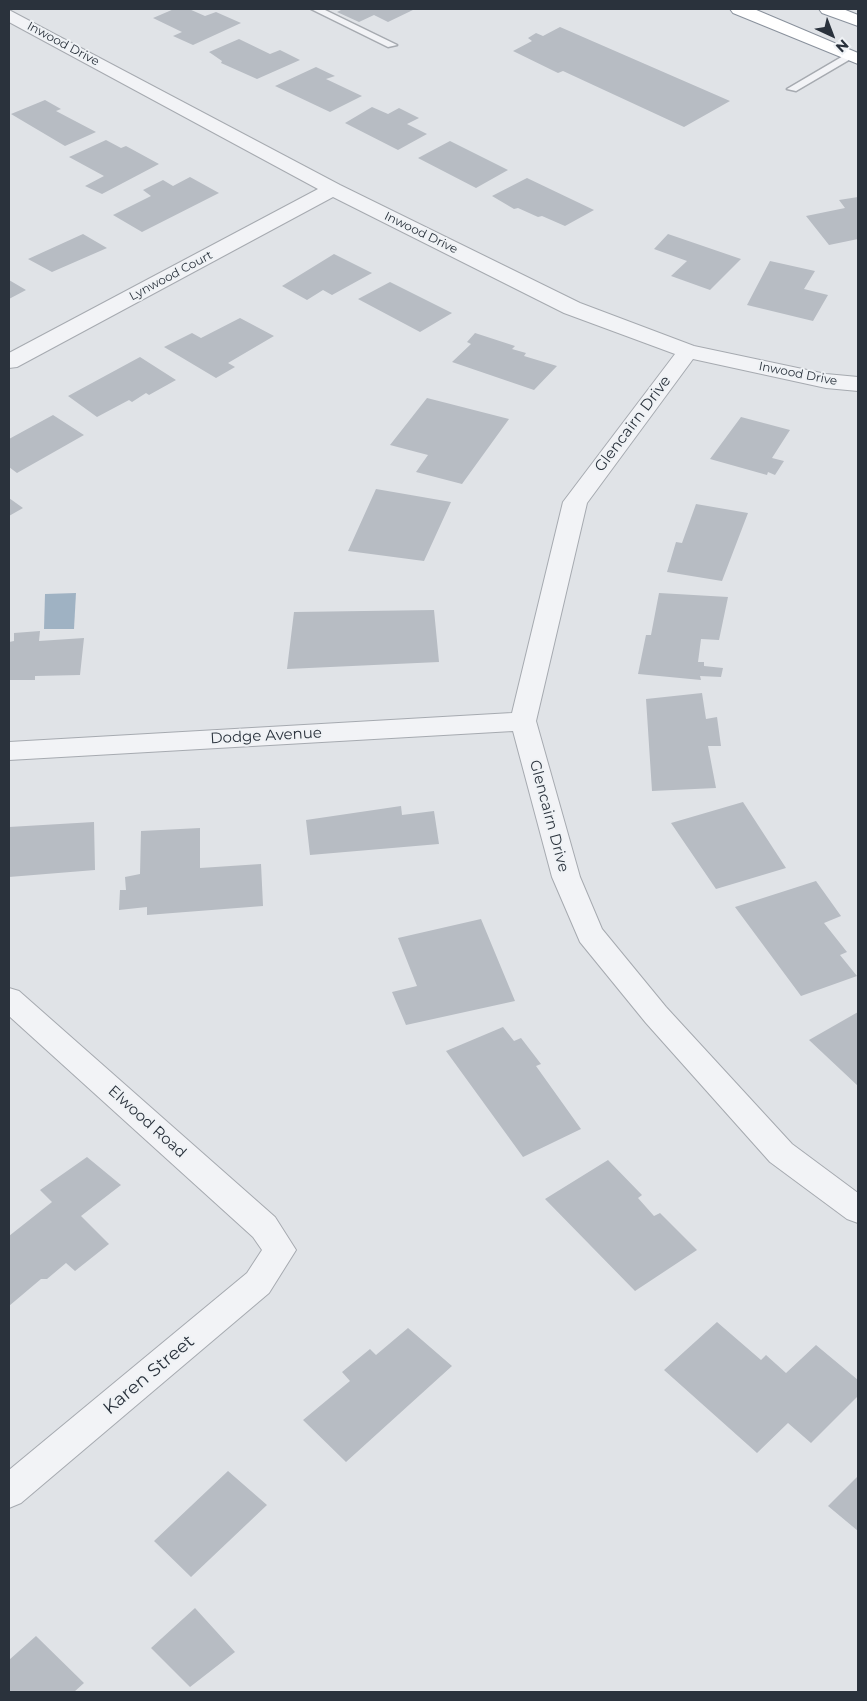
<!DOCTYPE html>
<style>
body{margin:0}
#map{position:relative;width:867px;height:1701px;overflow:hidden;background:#e0e3e7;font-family:Montserrat,sans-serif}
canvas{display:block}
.frame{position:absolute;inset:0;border:10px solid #2a323c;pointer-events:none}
.north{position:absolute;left:807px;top:10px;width:50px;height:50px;-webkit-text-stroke:4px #eff2f5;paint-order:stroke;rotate:137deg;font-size:14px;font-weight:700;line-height:20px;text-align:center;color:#2a323c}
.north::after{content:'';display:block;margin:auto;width:18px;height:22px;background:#2a323c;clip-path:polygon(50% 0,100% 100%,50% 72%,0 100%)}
</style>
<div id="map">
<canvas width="867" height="1701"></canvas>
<div class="frame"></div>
<div class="north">N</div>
</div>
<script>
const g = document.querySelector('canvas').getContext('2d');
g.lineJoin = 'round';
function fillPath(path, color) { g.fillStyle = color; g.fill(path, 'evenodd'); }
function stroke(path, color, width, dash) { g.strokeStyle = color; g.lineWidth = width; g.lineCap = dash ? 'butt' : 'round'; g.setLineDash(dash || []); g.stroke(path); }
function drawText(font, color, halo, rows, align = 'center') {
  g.font = font + ' Montserrat,sans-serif'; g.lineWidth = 4; g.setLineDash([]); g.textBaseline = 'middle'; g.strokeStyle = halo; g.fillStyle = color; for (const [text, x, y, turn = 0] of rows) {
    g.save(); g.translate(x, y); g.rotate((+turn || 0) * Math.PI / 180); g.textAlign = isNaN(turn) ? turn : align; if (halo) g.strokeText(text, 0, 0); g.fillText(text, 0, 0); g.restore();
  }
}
fillPath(new Path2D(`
 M76 593 74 629H44L45 594Z`), '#9fb2c3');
fillPath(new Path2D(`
 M174 9H189L205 16 216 12 241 23 193 45 173 36 182 32 153 18Z
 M343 9H415L388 22 374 15 359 22 337 12Z
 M560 27 730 101 684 127 563 71 558 73 513 51 532 41 528 38 536 33 543 36Z
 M239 39 270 54 280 50 300 60 257 79 221 63 222 61 209 52Z
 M316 67 335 76 326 79 362 96 330 112 275 86Z
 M45 100 61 109 56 111 96 132 65 146 11 114Z
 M372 107 388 114 399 108 419 118 407 124 427 134 398 150 345 123Z
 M106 140 121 148 126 146 159 164 102 194 85 186 104 176 69 157Z
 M450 141 508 170 476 188 418 158Z
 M190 177 219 193 142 232 113 215 151 196 143 190 163 180 173 186Z
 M527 178 594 210 565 226 542 216 538 217 518 208 514 209 492 196Z
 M858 197V239L829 245 806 216 845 208 839 200Z
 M83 234 107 248 52 272 28 259Z
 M668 234 741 259 710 290 671 276 687 261 654 249Z
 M334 254 372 273 332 295 323 290 307 300 282 286Z
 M770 261 815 271 804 289 828 295 813 321 747 305Z
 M9 280 26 290 9 299Z
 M390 282 452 313 420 332 358 299Z
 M240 318 274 336 228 363 235 367 216 378 164 347 192 333 201 338Z
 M475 333 515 346 512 349 526 353 524 356 557 366 534 390 452 362 471 344 467 342Z
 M140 357 176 380 149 395 146 393 132 402 129 400 97 417 68 396Z
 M427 398 509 419 462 484 416 472 428 455 390 445Z
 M53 415 84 435 17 473 9 467V439Z
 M741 417 790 430 772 458 784 461 775 475 768 472 767 475 710 459Z
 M376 489 451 502 424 561 348 551Z
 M9 498 23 508 9 516Z
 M696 504 748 513 722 581 667 572 676 542 682 543Z
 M659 593 728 597 719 640 701 639 698 662H704V666L723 668 721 677 700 676 701 680 638 674 646 635H651Z
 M434 610 439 662 287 669 294 612Z
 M40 631 39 641 84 638 80 675 35 676V680H9V642L14 641V633Z
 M702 693 706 719 717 717 721 746H708L716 788 652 791 646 699Z
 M743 802 786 868 716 889 671 823Z
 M401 806 402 815 434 811 439 844 310 855 306 820Z
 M94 822 95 870 9 877V827Z
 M200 828V868L261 864 263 906 147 915V907L119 910 120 890H126L125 877 140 874 141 831Z
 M816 881 841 916 824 923 847 952 840 955 857 976 801 996 735 907Z
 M481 919 515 1001 406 1025 392 992 417 986 398 938Z
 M858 1012V1086L809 1040Z
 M503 1027 514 1041 521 1038 541 1064 536 1066 581 1129 523 1157 446 1051Z
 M87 1157 121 1185 81 1216 109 1244 75 1271 66 1263 47 1279H41L9 1306V1236L52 1202 40 1190Z
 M608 1160 642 1195 638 1198 654 1216 660 1213 697 1250 635 1291 545 1199Z
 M717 1322 761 1360 766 1355 786 1373 816 1345 858 1380V1396L811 1443 788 1423 757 1453 664 1370Z
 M408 1328 452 1366 346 1462 303 1420 350 1381 342 1372 370 1349 376 1355Z
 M228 1471 267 1505 191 1577 154 1541Z
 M858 1476V1531L828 1506Z
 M195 1608 235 1652 190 1687 151 1648Z
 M36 1636 84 1683 74 1692H9V1660Z`), '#b7bcc3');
const service = new Path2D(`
 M311 9H323L397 45 388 47Z
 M850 52 854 53V57L796 91 787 89Z`);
const minor = new Path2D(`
 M9 10 340 185 580 303 694 346 826 374 858 377V391L826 388 693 359 587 503 536 721 580 877 602 929 666 1007 792 1144 858 1193V1223L847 1219 770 1162 646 1023 580 942 552 877 513 731 9 760V742L512 713 563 502 675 354 564 313 333 197 17 367 9 368V353L318 189 9 22Z
 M9 988 19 991 275 1217 296 1250 269 1293 21 1503 9 1508V1470L247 1273 262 1250 253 1237 9 1016Z`);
const trunk = new Path2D(`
 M730 9H754L858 53V64L733 13Z
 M819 9H843L858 15V26L822 13Z`);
stroke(service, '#a6aab0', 3);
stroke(minor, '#a6aab0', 2);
stroke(trunk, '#89919c', 2);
fillPath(service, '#f2f3f6');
fillPath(minor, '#f2f3f6');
fillPath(trunk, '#fff');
drawText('12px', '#2a323c', '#eff2f5', [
 ["Inwood Drive",63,44,28],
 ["Inwood Drive",421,233,26],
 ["Lynwood Court",171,276,-28],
 ["Inwood Drive",798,374,11]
]);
drawText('15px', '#2a323c', '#eff2f5', [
 ["Glencairn Drive",633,424,-53],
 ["Dodge Avenue",266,736,-3],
 ["Glencairn Drive",549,816,75],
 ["Elwood Road",147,1122,42]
]);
drawText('18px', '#2a323c', '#eff2f5', [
 ["Karen Street",149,1375,-40]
]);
</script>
